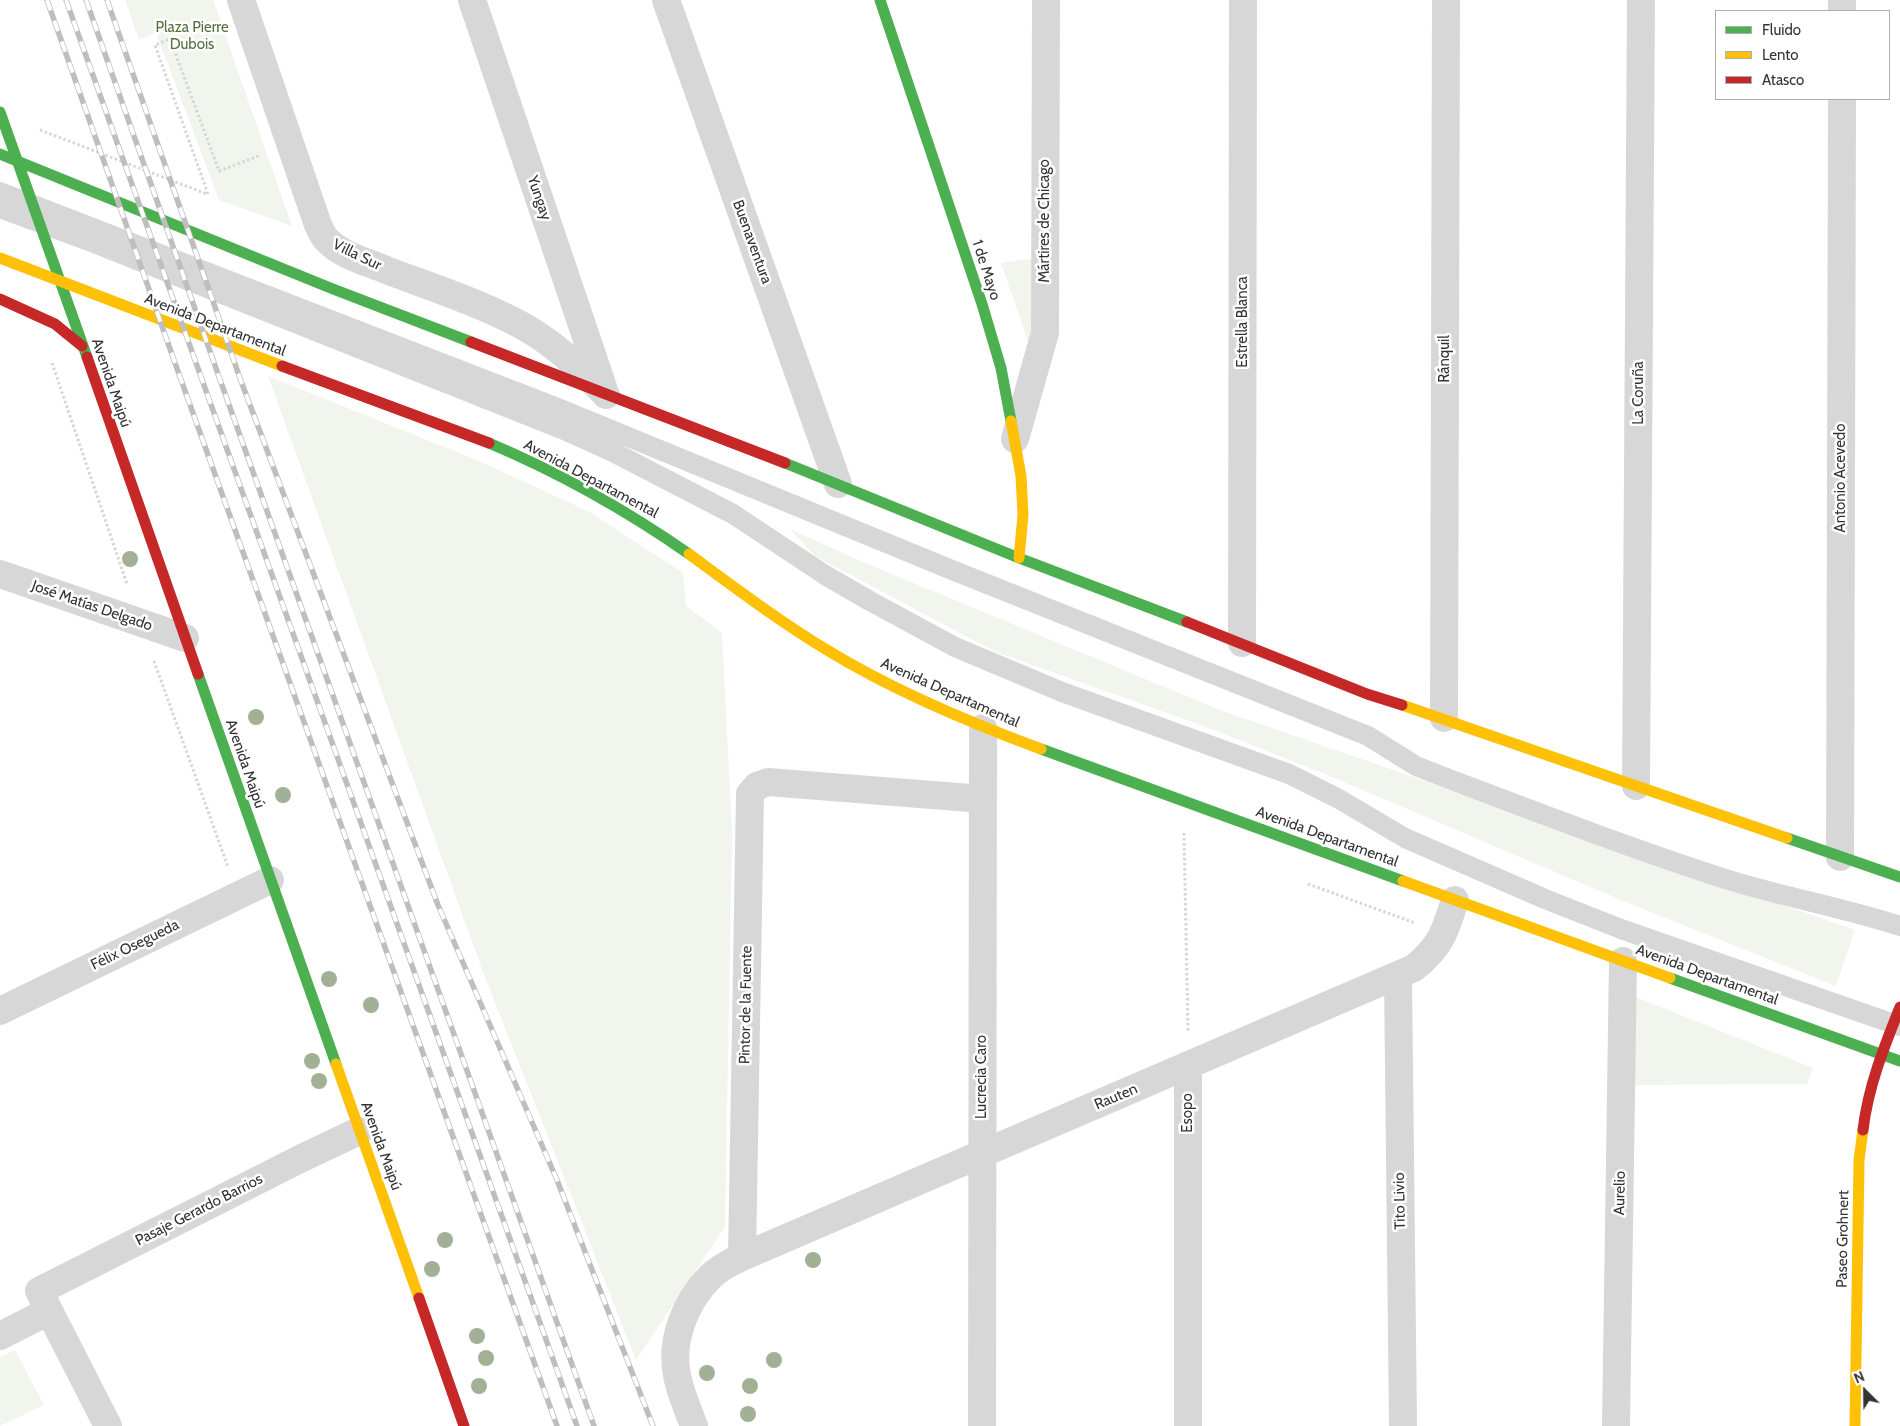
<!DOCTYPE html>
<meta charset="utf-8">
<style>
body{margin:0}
#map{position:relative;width:1900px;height:1426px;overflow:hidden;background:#fff;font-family:Cabin,sans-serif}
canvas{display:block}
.legend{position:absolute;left:1715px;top:10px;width:175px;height:90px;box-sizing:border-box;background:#fff;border:1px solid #adadad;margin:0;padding:6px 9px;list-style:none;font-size:15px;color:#333}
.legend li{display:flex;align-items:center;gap:10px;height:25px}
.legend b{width:25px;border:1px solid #adadad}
.north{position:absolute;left:1840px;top:1366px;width:50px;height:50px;-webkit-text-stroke:4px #fff;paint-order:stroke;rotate:337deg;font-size:14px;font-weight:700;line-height:20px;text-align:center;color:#333}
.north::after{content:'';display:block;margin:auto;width:18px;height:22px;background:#333;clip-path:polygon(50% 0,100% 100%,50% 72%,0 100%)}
</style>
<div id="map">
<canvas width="1900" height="1426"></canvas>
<ul class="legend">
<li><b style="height:6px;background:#4caf50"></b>Fluido</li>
<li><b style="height:6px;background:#ffc107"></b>Lento</li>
<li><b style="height:6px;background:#c62828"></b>Atasco</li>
</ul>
<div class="north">N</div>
</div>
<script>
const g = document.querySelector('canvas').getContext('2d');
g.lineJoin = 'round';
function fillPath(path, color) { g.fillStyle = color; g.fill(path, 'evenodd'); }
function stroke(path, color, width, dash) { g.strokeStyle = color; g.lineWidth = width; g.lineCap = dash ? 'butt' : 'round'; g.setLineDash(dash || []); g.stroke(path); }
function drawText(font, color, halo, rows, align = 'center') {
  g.font = font + ' Cabin,sans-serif'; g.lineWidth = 5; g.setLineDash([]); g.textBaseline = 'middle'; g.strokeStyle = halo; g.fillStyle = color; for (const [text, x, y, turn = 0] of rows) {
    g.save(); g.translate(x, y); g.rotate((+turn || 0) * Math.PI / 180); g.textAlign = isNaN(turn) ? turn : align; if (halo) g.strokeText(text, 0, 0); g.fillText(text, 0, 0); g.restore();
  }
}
fillPath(new Path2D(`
 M125 0H213L292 226 219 200 156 33 139 40Z
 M1037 258 1031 350 1001 263Z
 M268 376 472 458 588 511 683 573 686 606 722 633 732 831 725 1227 636 1360 483 972Z
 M790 529 865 563 1220 710 1855 930 1836 986 1626 902 1320 772 1209 728 996 652 815 556Z
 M1628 994 1813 1068 1807 1084 1629 1085Z
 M15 1350 44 1405 0 1426V1357Z`), '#f1f5ed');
stroke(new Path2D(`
 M40 130 207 194
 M208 194 155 45 170 39 219 171 261 155
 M52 363 127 584
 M154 661 228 867
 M1184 833 1188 1032
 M1308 884 1415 923`), '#d6d6d6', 3, [2.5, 2.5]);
stroke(new Path2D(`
 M0 192 558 408 952 570 1368 736 1416 766 1444 777C1539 813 1635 850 1732 881 1788 898 1845 908 1900 926
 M0 208 94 243 564 430 615 453 733 514 825 575 870 601 955 647 1062 692 1289 774 1339 799 1405 838 1545 899 1621 929 1900 1026`), '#d7d7d7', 20);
stroke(new Path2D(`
 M241 0 318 225C321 231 323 237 328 241 343 256 367 262 386 270 431 287 478 302 521 325 554 343 581 368 606 395
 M472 0 603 387
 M666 0 838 484
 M1842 11V0
 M1015 439 1045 333 1046 0
 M0 574 185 638
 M1242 643 1243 0
 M1444 718 1446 0
 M1636 786 1641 0
 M1840 857 1842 99
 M1398 976 1403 1426
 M0 1011 270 880
 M742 1257 750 794 757 786 768 782 983 799
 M0 1336 49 1311
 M108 1426 39 1291 302 1158 359 1131
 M694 1426C688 1409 680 1393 677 1375 670 1341 685 1302 710 1277 719 1268 731 1262 742 1257L1414 968C1441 946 1445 932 1455 900
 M982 1426 983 728
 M1188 1426V1065
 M1616 1426 1623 961`), '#d7d7d7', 28);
stroke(new Path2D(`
 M880 0 982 304 1001 368 1011 421
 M0 112 87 357
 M0 154 333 289 471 342
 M489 443C560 473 626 510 689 554
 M785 463 1019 558 1187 622
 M198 674 336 1064
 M1041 749 1403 881
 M1787 838 1900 877
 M1670 978 1900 1061`), '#4caf50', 11);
stroke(new Path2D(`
 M0 258 282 366
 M1011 421 1021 476 1023 515 1019 558
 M689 554C734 587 779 621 827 650 894 691 968 722 1041 749
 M1402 705 1787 838
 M1403 881 1670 978
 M336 1064 419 1298
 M1855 1426 1859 1160 1863 1130`), '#ffc107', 11);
stroke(new Path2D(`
 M0 299 55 324 82 346
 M471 342 785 463
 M87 357 198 674
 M282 366 489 443
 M1187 622 1367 694 1402 705
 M1863 1130C1868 1087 1884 1047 1900 1007
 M419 1298 464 1426`), '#c62828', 11);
const rail = new Path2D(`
 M47 0 175 363 557 1426
 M66 0 577 1426
 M86 0 218 374 594 1426
 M107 0 241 381 438 905 557 1180 653 1426`);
stroke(rail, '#bebebe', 5.5);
stroke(rail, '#fff', 4, [11]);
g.fillStyle = '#a2b095';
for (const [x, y] of [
 [130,559],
 [256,717],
 [283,795],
 [329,979],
 [371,1005],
 [312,1061],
 [319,1081],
 [445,1240],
 [813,1260],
 [432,1269],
 [477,1336],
 [486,1358],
 [774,1360],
 [707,1373],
 [479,1386],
 [750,1386],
 [748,1414]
]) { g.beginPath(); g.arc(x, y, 8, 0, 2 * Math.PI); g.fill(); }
drawText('15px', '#56703f', '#fff', [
 ["Plaza Pierre",192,28],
 ["Dubois",192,45]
]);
drawText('15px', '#333', '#fff', [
 ["Yungay",539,198,71],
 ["Mártires de Chicago",1045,221,-90],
 ["Buenaventura",752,242,70],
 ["Villa Sur",357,255,26],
 ["1 de Mayo",986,270,72],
 ["Estrella Blanca",1243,322,-90],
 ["Avenida Departamental",215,325,21],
 ["Ránquil",1445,359,-90],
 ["Avenida Maipú",111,383,71],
 ["La Coruña",1639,393,-90],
 ["Antonio Acevedo",1841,478,-90],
 ["Avenida Departamental",591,479,28],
 ["José Matías Delgado",92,606,19],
 ["Avenida Departamental",950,693,24],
 ["Avenida Maipú",245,764,71],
 ["Avenida Departamental",1327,837,20],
 ["Félix Osegueda",135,945,-26],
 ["Avenida Departamental",1707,975,20],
 ["Pintor de la Fuente",746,1005,-89],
 ["Lucrecia Caro",982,1077,-90],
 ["Rauten",1116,1097,-23],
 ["Esopo",1188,1113,-90],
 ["Avenida Maipú",381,1146,70],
 ["Aurelio",1620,1193,-89],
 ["Tito Livio",1400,1201,-91],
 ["Pasaje Gerardo Barrios",199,1210,-27],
 ["Paseo Grohnert",1843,1239,-89]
]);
</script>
